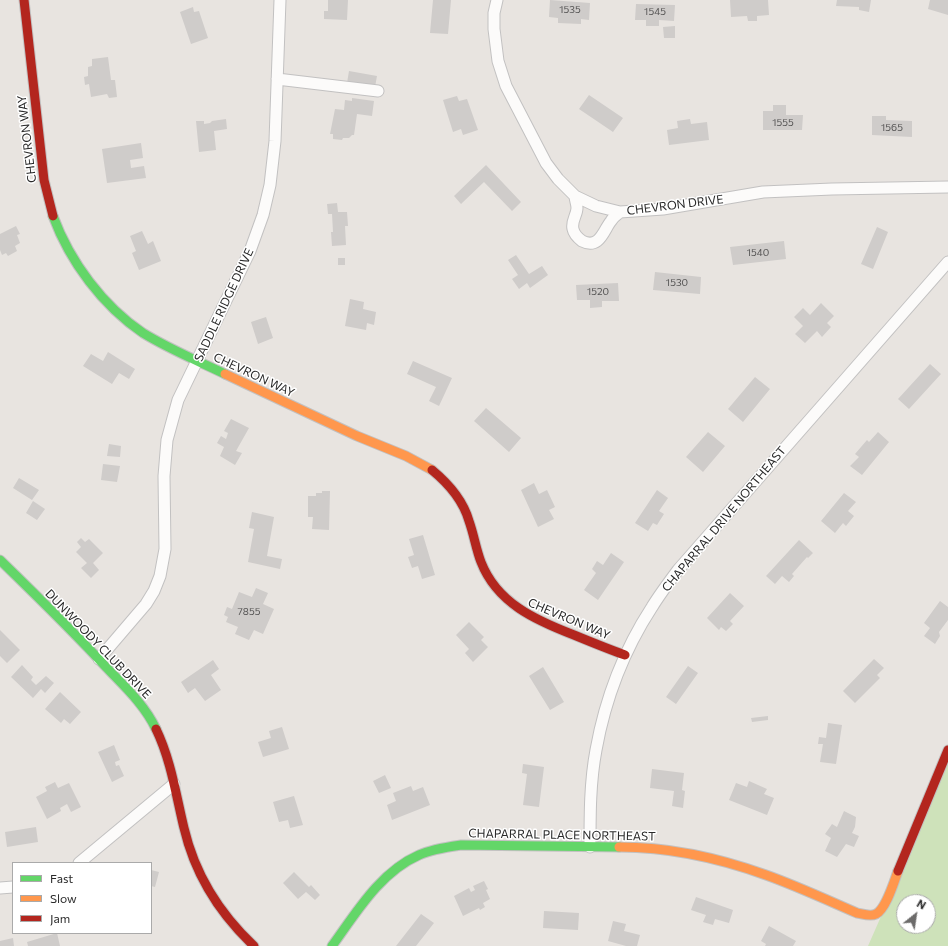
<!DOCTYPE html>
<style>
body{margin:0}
#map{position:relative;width:948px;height:946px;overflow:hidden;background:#e8e4e0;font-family:Commissioner,sans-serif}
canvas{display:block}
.legend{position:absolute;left:12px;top:862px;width:140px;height:72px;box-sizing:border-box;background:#fff;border:1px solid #aaa;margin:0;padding:5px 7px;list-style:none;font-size:12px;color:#2a2a2a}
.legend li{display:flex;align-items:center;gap:8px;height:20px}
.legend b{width:20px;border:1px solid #aaa}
.north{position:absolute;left:896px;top:894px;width:40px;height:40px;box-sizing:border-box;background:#fff;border:1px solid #aaa;border-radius:50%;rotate:30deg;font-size:11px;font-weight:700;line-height:16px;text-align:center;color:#2a2a2a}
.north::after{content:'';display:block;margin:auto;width:14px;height:18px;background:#6c6b6a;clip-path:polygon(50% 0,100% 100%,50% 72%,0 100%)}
</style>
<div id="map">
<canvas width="948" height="946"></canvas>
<ul class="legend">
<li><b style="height:5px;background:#63d668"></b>Fast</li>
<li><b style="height:5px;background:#ff974d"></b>Slow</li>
<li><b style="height:5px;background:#b3261e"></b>Jam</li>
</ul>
<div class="north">N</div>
</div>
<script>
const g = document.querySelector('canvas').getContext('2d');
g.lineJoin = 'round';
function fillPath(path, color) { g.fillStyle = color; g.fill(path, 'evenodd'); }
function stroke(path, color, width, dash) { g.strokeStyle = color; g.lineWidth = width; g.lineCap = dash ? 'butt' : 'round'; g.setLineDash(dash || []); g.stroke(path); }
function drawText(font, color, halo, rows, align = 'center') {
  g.font = font + ' Commissioner,sans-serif'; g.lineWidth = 3; g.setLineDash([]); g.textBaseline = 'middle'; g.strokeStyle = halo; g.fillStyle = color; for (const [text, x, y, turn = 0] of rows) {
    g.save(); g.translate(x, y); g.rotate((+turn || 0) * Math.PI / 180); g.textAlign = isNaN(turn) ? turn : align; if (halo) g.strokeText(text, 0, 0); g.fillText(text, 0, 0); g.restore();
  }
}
fillPath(new Path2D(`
 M948 764V946H868ZM904 902H928V926H904Z`), '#cee2ba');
fillPath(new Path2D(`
 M328 0H348L347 20 324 19V11H328Z
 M433 0H451L448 34 430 33Z
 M550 0 590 3 589 20 581 19V24L558 23V18L549 17Z
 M730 0H768L769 15 757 16V21H748L747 16 731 17Z
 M837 0H871L869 12 859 10V7L836 6Z
 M930 0H948V15L928 9Z
 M636 4 675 5 674 21 659 20V26H646V20H635Z
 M193 7 194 12 199 11 208 38 191 44 180 12Z
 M675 26V38H664L663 27Z
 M108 57 111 80H115L117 97 109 98 107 94 91 97 89 84 85 85 84 77 88 76V67L92 66V59Z
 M349 71 377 76 375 87 347 83Z
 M589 95 623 118 613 132 579 109Z
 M457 96 459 101 467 99 478 130 463 135 461 129 453 132 443 100Z
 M352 98 374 101 372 116 357 114 354 135H352L349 138H343L342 140 333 139V134H330L335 109 344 110 345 100 352 101Z
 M773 105H786V115H803L802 130H763V111H773Z
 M872 116H886V120L912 121V137L872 135Z
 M226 119 227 129 214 131 216 150 199 152 196 121H204V124L210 123 212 121Z
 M690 119 691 124 707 122 709 140 669 145 667 130 678 128 677 121Z
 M141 143 143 158 130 160 131 168 144 166 146 178 107 183 102 149Z
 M486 165 521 202 512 211 484 182 461 204 454 196Z
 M337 203 338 212H347L348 226H345L346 245 332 246 331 232H333L332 214H328L327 204Z
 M16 226 20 234 17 235 20 243 15 246 17 251 8 256 6 253 2 255 0 250V234Z
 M877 227 888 232 873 269 861 264Z
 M142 231 148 244 153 241 161 261 139 270 132 253 136 251 130 236Z
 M784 241 786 259 733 265 730 247Z
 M516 255 529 274 542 266 548 275 530 288 527 283 519 289 512 279 518 275 508 260Z
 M338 258H345V265H338Z
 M655 272 701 277 700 294 653 290Z
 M618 283 619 301H602V307L590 308V300H577L576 285Z
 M350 299 364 302 363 309 376 312 374 325 367 323 366 330 345 326Z
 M821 303 834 316 827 323 831 327 822 337 817 331 805 343 795 334 803 326 794 317 803 308 810 315Z
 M266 317 273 338 258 344 251 322Z
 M108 352 135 369 129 379 119 373 112 384 83 366 91 354 103 361Z
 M413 361 452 378 439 406 429 401 436 387 407 374Z
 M930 364 941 374 909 409 898 399Z
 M755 377 770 389 743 422 728 409Z
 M486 408 521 438 509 452 474 421Z
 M231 419 249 428 236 451 242 453 235 465 220 456 224 447 217 443 221 436 226 439 228 433 224 431Z
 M708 432 725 446 703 472 686 457Z
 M878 432 889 442 862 475 850 466 859 457 855 454 867 440 869 442Z
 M109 444 121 446 120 457 107 456Z
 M103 464 120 466 117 482 101 480Z
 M19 478 39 490 32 500 13 488Z
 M534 483 539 494 547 490 555 507 549 510 554 519 538 527 521 490Z
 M657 490 668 498 659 511 664 514 657 525 653 523 648 531 635 523Z
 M322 491H330L329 530 312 529 313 517H308V496H316V493H322Z
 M844 493 856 502 848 511 854 516 846 526 843 523 835 533 821 521Z
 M33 501 45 509 37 520 26 513Z
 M252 512 274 517 267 556 282 559 280 569 248 562 254 529 249 528Z
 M423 535 435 575 422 579 418 566 412 568 408 557 414 555 409 539Z
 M81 538 85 542 89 539 103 553 93 563 99 570 91 578 81 568 87 563 76 552 81 547 77 542Z
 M799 540 813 553 808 558 807 557 792 574 794 576 789 582 782 576 775 584 766 576Z
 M611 553 624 562 598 600 584 590 596 573 592 569 597 561 603 565Z
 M256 588 268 593 263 604 274 609 263 634 254 630 249 640 235 634 238 627 226 622 228 617 224 615 227 607 232 609 239 592 252 597Z
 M730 593 744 606 730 621 733 624 726 631 721 627 719 630 707 618Z
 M940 601 948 607V620L939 632 940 636 935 644 924 636 930 628 924 623Z
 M469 622 484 637 481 640 488 647 473 662 465 653 469 649 456 635Z
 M0 630 20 650 7 663 0 656Z
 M874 659 884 668 877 675 880 678 855 703 843 691Z
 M213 660 219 669 211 675 221 690 205 701 195 688 188 693 181 682Z
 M22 665 33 677 31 680 36 685 46 676 54 683 45 693 41 689 33 698 11 677Z
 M688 666 698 673 676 704 666 697Z
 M543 667 564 702 550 710 529 676Z
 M60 692 81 712 70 724 64 719 61 723 45 709Z
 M768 716V720L752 722 751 718Z
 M828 723 842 725 836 764 820 762 823 744H818L819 737 826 738Z
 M282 727 289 749 263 757 258 742 271 738 269 731Z
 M114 745 120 760 115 762 116 766 119 765 124 776 112 782 98 752Z
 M523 764 544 767 539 807 523 805 527 774 522 773Z
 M652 769 684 773 682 790 685 791 683 808 672 806 674 791 650 788Z
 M385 775 391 788 379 793 373 781Z
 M749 781 767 789 764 794 774 798 767 815 729 800 736 783 747 787Z
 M55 782 58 788 69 783 81 807 71 812 67 804 60 808 61 811 47 819 36 797 47 791 45 787Z
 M411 786 413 791 423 787 430 805 392 820 387 805 396 801 393 793Z
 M294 796 303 825 290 828 288 820 279 822 273 802Z
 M844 811 856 817 855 827 852 833 859 836 854 847 846 844 837 857 825 851 831 838 825 834 832 824 837 827Z
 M36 827 38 842 7 847 5 832Z
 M151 870 159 872 155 887 151 886Z
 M294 872 309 887 311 885 320 895 315 900 306 892 298 899 283 883Z
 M484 881 488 889 486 890 490 899 483 903 485 907 480 910 479 908 463 916 454 896 469 888 471 892 475 890 473 886Z
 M696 897 733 910 729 923 715 919 713 925 703 922 706 915 691 910Z
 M544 911 579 913 578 930 543 928Z
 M421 914 434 923 416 946H396Z
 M613 921 626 924 624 931 640 935 637 946H626L608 941Z
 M769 926 796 941 793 946H765L766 944 761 941Z
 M57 933 60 946H28L27 942Z
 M13 938 14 946H0V941Z`), '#cfccca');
const street = new Path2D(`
 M497 0 494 13V29L498 61 506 86 546 163 558 179 575 196 596 206 620 212 663 209 763 192 832 189 948 187
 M277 79 378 91
 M575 196C575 200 577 204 577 208 577 215 571 221 573 229 574 234 578 238 582 241 600 250 604 229 611 221 613 217 617 215 620 212
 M99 659 146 604 154 591 160 576 165 549 164 476 167 440 178 400 250 251 263 215 270 185 275 141 280 0
 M590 847C590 814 590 782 596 750 605 700 624 650 652 607 660 594 669 582 678 570L948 262
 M79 863 174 784
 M0 888 13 887`);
const fast = new Path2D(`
 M53 216C70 262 103 306 143 333 169 349 198 361 225 374
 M0 560C36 595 72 630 106 667 124 686 144 704 156 729
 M332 946C356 913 380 872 419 855 432 849 447 847 461 845L619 847`);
const slow = new Path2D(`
 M225 374 357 436 406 456 432 470
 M619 847C670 847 719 858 766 875 797 886 827 900 857 913 863 914 870 917 876 914 886 909 894 882 898 871`);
const jam = new Path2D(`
 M24 0 44 180 53 216
 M432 470C449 484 463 500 469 521 474 535 476 549 481 562 497 603 535 620 574 635 591 642 608 649 625 655
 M156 729C171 760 176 795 184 828 195 875 219 913 254 946
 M898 871 948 750`);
stroke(street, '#c2c1c1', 13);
stroke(fast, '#c2c1c1', 11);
stroke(slow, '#c2c1c1', 11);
stroke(jam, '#c2c1c1', 11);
stroke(street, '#fcfbfa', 11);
stroke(fast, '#63d668', 9);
stroke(slow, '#ff974d', 9);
stroke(jam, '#b3261e', 9);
drawText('10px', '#545353', null, [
 ["1535",570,10],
 ["1545",655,12],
 ["1555",783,123],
 ["1565",892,128],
 ["1540",758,253],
 ["1530",677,283],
 ["1520",598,292],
 ["7855",249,612]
]);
drawText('12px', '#2a2a2a', '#fff', [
 ["CHEVRON WAY",27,139,-97],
 ["CHEVRON DRIVE",675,205,-7],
 ["SADDLE RIDGE DRIVE",224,305,-65],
 ["CHEVRON WAY",254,375,25],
 ["CHAPARRAL DRIVE NORTHEAST",724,519,-50],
 ["CHEVRON WAY",569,619,23],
 ["DUNWOODY CLUB DRIVE",98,644,46],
 ["CHAPARRAL PLACE NORTHEAST",562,835,1]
]);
</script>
